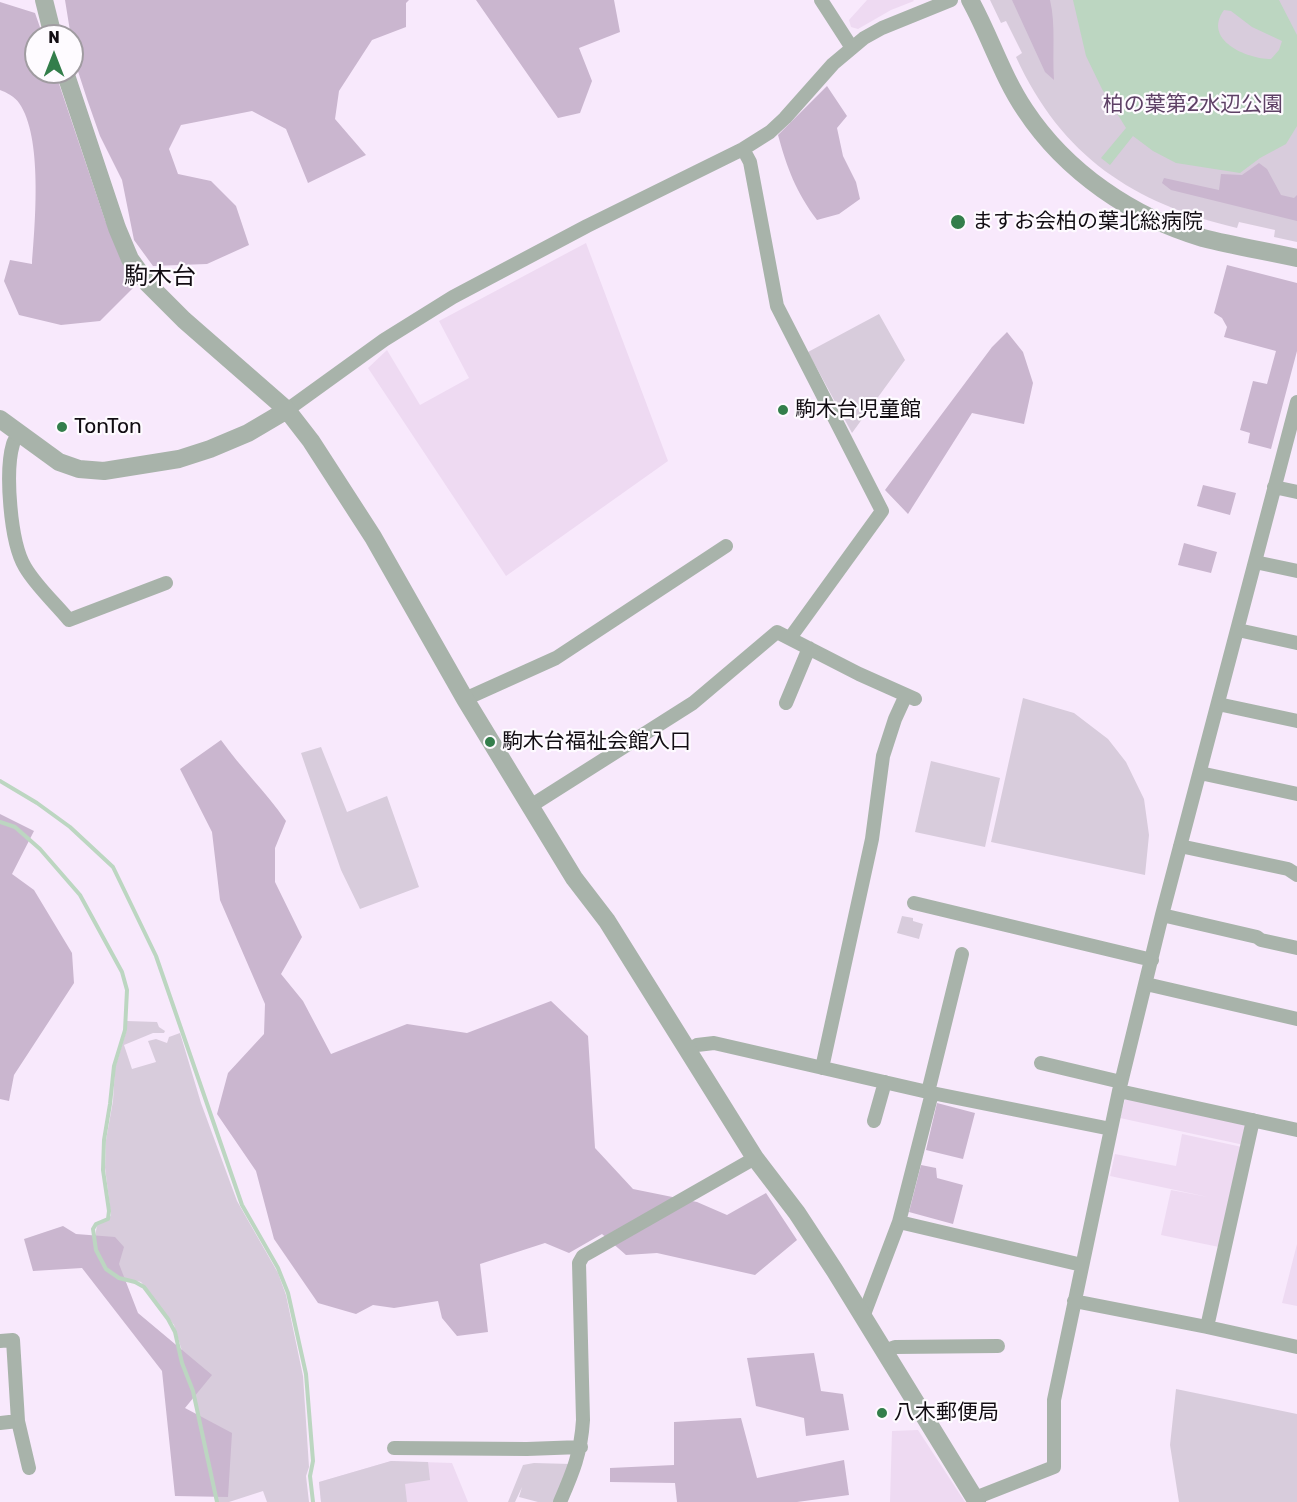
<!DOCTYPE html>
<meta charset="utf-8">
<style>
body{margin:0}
#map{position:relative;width:1297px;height:1502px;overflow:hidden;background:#f8e9fc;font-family:Rubik,sans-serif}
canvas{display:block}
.north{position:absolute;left:24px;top:24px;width:60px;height:60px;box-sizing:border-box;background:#fefbff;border:2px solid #a09ca1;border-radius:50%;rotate:0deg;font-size:16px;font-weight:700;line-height:24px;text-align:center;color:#120d13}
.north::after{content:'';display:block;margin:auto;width:21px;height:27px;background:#337e4b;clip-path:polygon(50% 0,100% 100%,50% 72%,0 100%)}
</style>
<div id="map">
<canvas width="1297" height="1502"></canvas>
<div class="north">N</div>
</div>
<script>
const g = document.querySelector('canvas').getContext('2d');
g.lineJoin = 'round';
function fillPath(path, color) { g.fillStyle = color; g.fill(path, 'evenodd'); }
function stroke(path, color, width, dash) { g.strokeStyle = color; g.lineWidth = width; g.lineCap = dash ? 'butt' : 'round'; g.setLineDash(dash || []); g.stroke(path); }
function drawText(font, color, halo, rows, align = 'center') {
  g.font = font + ' Rubik,"Noto Sans JP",sans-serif'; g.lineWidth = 4.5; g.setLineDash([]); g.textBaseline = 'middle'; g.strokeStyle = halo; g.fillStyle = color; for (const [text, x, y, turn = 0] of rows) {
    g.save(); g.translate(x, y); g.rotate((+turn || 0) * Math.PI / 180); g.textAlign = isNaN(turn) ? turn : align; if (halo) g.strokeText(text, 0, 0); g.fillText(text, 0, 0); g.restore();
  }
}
fillPath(new Path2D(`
 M867 0H913L914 1 891 10 858 29 851 27 849 20Z
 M586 243 668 461 506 576 368 368 387 350 420 405 469 378 439 321Z
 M1130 1098 1249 1126 1244 1145 1120 1118 1125 1100Z
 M1182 1134 1242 1147 1219 1247 1161 1235 1171 1190 1208 1197 1110 1176 1115 1154 1176 1166Z
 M1297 1244V1306L1282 1303Z
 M918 1430 950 1479 965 1502H890L892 1431Z
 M391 1461 452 1463 468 1502H321L319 1482Z`), '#eedaf2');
fillPath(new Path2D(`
 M990 0H1297V242L1274 237 1275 230 1239 222 1237 228C1133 203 1062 157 1016 57L1022 53 1006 21 1001 23Z
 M879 314 905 360 852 433 808 352Z
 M1023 698 1074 713 1108 739 1126 762 1144 799 1149 835 1145 875 991 842Z
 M321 747 347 812 387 796 419 887 360 909 341 870 301 753Z
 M931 761 1000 778 985 847 915 832Z
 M902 916 913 918V921L923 924 919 939 897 933Z
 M127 1021 157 1022 159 1027 165 1031 164 1033H153L124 1045 132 1069 156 1062 148 1041 156 1039 167 1043 169 1037 180 1033 201 1103 237 1201 278 1273 286 1295 303 1376 309 1467 306 1476 309 1502H267L263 1491 229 1502H218L194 1390 174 1325 141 1282 120 1277 95 1237 97 1225 108 1220 111 1215 105 1168 106 1140 113 1101 115 1068 127 1029Z
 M1176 1389 1297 1414V1502H1179L1170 1445Z
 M391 1461 428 1462 430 1480 405 1484 407 1502H321L319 1482Z
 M534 1463 571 1464 554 1502H538L519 1497 522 1487 515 1502H508L523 1465Z`), '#d8ccdc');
fillPath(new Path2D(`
 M65 0H409L406 3V27L372 40 339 91 335 119 366 155 308 183 286 129 252 111 181 125 169 149 178 174 211 181 236 206 249 245 207 264 153 266 134 240 122 180 100 136 87 99 75 62Z
 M476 0H614L620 32 579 48 592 81 580 113 558 118Z
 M1012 0H1050C1056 25 1052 53 1054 80L1045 72Z
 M0 2 35 13 43 36H36V72H55L105 220 135 286 100 321 61 325 19 315 4 281 10 260 32 264C35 223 43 137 19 103 15 97 6 92 0 90Z
 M827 86 847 116 837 128 843 156 856 182 860 199 839 214 817 220C796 192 787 168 778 135Z
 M1259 163 1267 169 1281 195 1294 198 1297 195V221L1171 190 1162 183 1164 178 1219 190 1221 174 1242 175Z
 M1227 265 1297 283V351L1271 449 1248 443 1250 433 1240 430 1253 381 1267 384 1276 351 1224 337 1227 327 1222 318 1214 313Z
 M1007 332 1023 352 1033 383 1024 424 972 413 908 514 885 490 992 347Z
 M1203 485 1236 493 1230 515 1197 506Z
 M1184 543 1217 552 1211 573 1178 565Z
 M221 740C241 768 266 792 286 821L275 848V882L302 937 281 974 303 1001 331 1054 407 1024 467 1033 551 1001 588 1036 595 1148 633 1189 697 1202 727 1215 766 1193 797 1240 755 1275 657 1253 626 1255 602 1234 569 1253 545 1243 480 1264 488 1332 457 1336 442 1318 438 1301 394 1308 373 1305 356 1314 318 1303 274 1239 256 1171 217 1114 228 1073 264 1034 265 1004 220 900 212 832 180 769Z
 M0 814 34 831 12 874 34 890 72 953 74 983 14 1075 9 1101 0 1099Z
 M937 1103 975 1113 963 1159 926 1150Z
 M921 1165 936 1168 937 1178 963 1185 953 1224 909 1212Z
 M63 1226 76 1234 115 1237 124 1247 119 1264 138 1313 212 1375 185 1408 232 1433 228 1497 175 1496 162 1371 82 1268 33 1271 24 1239Z
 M814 1353 821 1391 843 1394 849 1430 806 1436 804 1418 756 1406 747 1358Z
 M741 1418 757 1478 844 1460 849 1495 797 1502H677L675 1483 610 1482V1468L674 1465V1422Z`), '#cab6cf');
fillPath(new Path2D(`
 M1073 0H1279L1297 35V126L1286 144 1260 158 1240 173 1176 163 1153 151 1133 136 1110 165 1101 158 1126 128 1102 89 1086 56ZM1224 10 1231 11 1252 27 1282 41 1279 50 1271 59C1247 59 1202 40 1224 10Z`), '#bcd6c1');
stroke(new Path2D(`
 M0 781 37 803 70 827 113 867 156 956 242 1205 278 1268 288 1293 306 1374 313 1461 310 1476 313 1502
 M0 822 15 827 40 849 80 895 122 972 127 990 125 1030 114 1066 110 1104 104 1140 103 1170 109 1211 108 1219 96 1224 93 1229 96 1250 106 1269 119 1278 135 1282 144 1287 168 1319 175 1332 182 1363 193 1391 217 1502`), '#bcd6c1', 4);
stroke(new Path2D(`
 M821 0 852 48
 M743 149 750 162 777 306 882 511 790 638
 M287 410 384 340 453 297 587 226 743 149 770 132 785 118 833 64 864 38 882 28 951 0
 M20 432C18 436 14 440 13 444 5 471 10 542 25 567 36 586 55 603 69 620L166 583
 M1274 487 1297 492
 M1255 562 1297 571
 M1238 630 1297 643
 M465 699 556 658 726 546
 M786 703 809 648
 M1218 704 1297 721
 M1200 773 1297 794
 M529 807 693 703 777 632 859 674 915 699
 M1180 846 1288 869 1297 875
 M914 903 1152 960
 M1162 915 1257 937 1261 940 1297 948
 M1146 984 1297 1019
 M688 1050 697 1045 714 1043 932 1093 1111 1129
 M1041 1063 1121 1082
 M822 1068 872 839 883 756 895 719 906 695
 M1119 1091 1297 1130
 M928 1092 962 954
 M874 1121 885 1082
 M899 1222 1082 1265
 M1074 1301 1207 1327 1297 1347
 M863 1317 899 1222 932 1093
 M1207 1327 1253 1120
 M0 1341 13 1340 18 1421 0 1423
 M884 1351 895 1347 998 1346
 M18 1421 29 1468
 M394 1448 527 1449 581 1447
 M975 1498 1054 1467V1400L1119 1091 1162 915 1297 402
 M560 1502C573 1472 581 1453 583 1420L579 1263 583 1256 592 1251 755 1158`), '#a8b3aa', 14);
stroke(new Path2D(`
 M44 0 53 36
 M970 0C990 36 1002 76 1025 110 1066 172 1132 217 1203 238 1234 246 1266 251 1297 258
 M65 72 117 228 130 259 148 284 184 320 287 410 311 441 373 537 465 699 574 878 607 921 755 1158 797 1213 835 1271 977 1502
 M0 419 59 462 79 469 104 471 179 459 210 449 248 433 287 410`), '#a8b3aa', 18);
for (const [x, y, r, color] of [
 [958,222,8,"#337e4b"],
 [783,410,6,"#337e4b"],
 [62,427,6,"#337e4b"],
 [490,742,6,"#337e4b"],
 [882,1413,6,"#337e4b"]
]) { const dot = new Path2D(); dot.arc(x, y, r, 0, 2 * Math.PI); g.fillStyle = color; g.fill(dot); stroke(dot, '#fefbff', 2); }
drawText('21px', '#5e4166', '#fefbff', [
 ["柏の葉第2水辺公園",1193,105]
]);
drawText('21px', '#120d13', '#fefbff', [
 ["ますお会柏の葉北総病院",972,222],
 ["駒木台児童館",795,410],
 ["TonTon",74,427],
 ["駒木台福祉会館入口",502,742],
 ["八木郵便局",894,1413]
], 'left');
drawText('24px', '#120d13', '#fefbff', [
 ["駒木台",160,277]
]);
</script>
